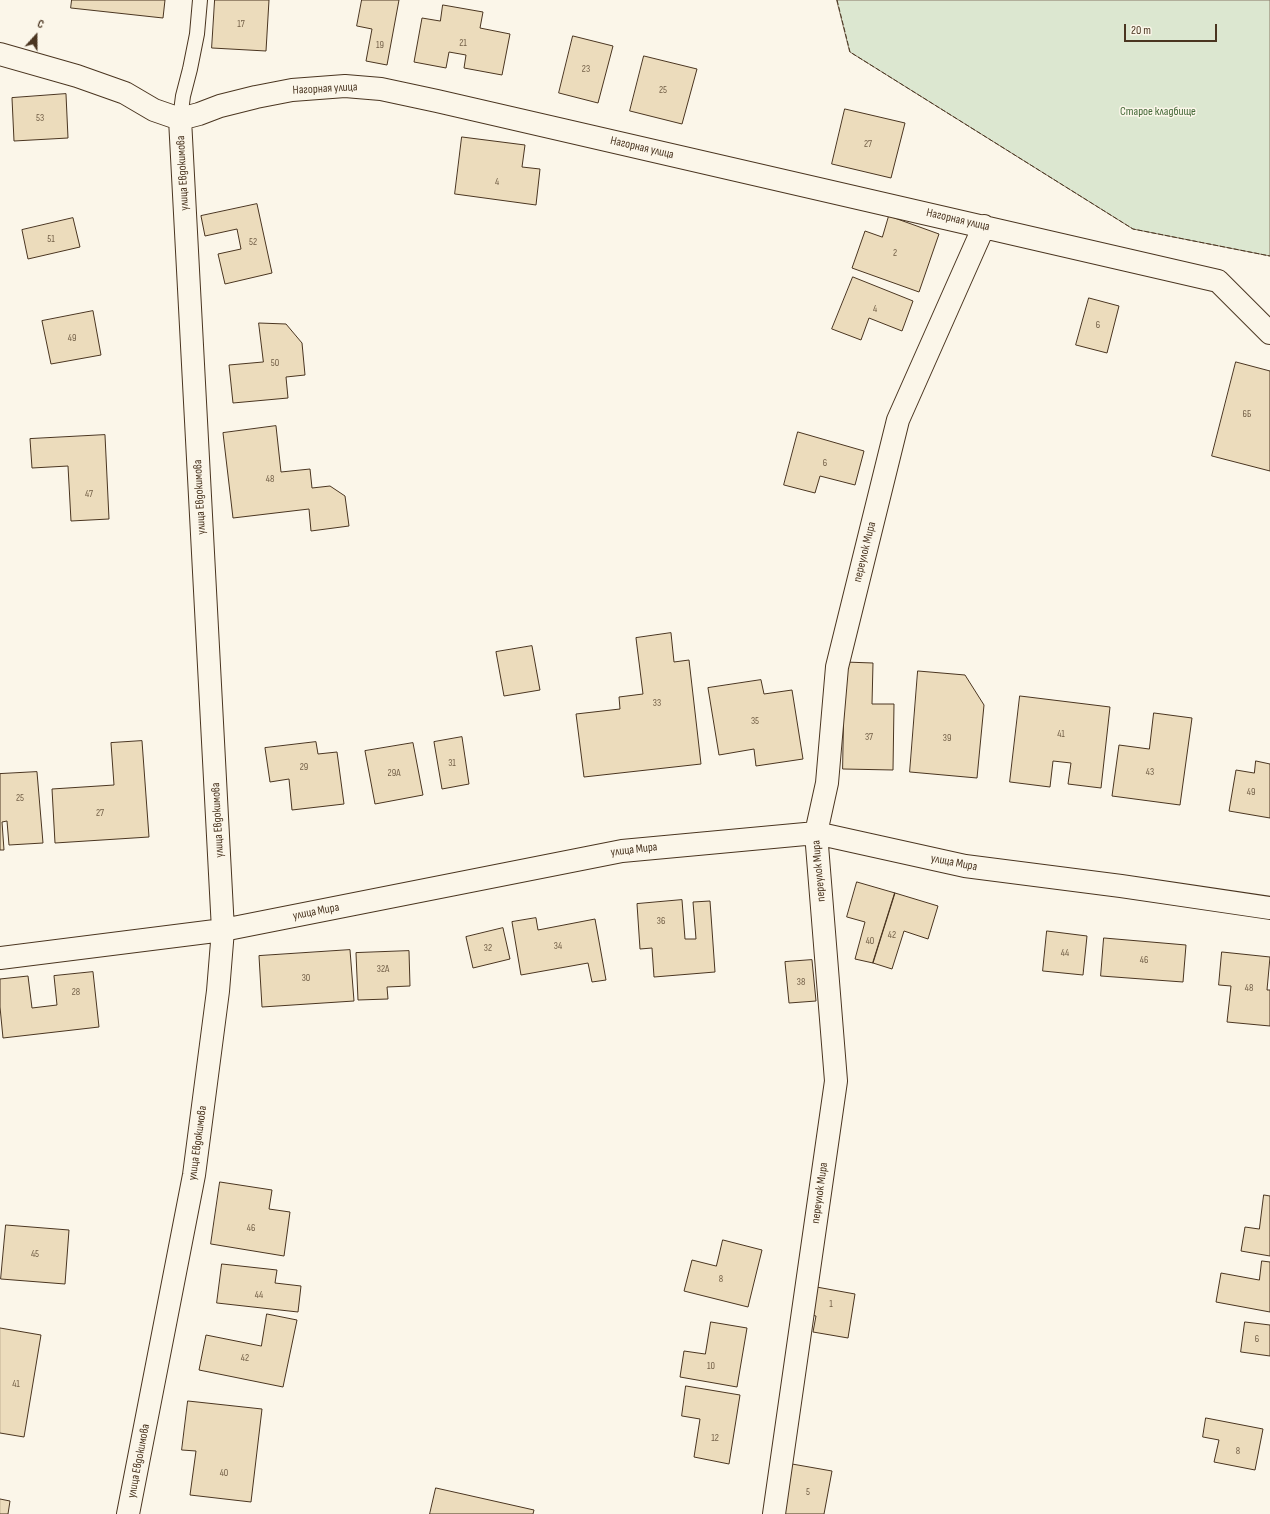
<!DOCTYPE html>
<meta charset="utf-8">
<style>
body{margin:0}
#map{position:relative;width:1270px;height:1514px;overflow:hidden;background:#fbf6e9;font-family:"Sofia Sans Condensed",sans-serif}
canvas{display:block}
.north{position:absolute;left:16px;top:16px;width:40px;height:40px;-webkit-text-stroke:3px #fbf6e9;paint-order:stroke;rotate:21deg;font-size:11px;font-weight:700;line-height:16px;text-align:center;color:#4a3520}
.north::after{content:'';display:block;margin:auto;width:14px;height:18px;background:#4a3520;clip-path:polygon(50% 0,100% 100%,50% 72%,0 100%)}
.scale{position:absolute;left:1124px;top:24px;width:93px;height:18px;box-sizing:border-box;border:2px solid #4a3520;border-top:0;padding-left:5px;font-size:12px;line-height:14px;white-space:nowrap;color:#4a3520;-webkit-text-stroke:3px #fbf6e9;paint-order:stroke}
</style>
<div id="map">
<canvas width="1270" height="1514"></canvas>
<div class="north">С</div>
<div class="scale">20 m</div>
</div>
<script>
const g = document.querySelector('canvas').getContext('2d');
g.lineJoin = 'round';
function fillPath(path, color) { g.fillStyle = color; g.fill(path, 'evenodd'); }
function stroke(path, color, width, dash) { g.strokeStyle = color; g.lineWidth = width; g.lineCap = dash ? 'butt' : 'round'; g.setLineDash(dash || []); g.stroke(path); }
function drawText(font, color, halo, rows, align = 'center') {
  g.font = font + ' "Sofia Sans Condensed",sans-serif'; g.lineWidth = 3; g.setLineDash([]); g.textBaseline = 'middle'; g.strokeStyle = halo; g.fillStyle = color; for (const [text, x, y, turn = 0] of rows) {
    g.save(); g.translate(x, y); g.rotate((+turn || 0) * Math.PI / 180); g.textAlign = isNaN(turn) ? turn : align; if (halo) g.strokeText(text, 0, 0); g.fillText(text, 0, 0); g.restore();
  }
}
const green = new Path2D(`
 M837 0H1270V256L1133 229 850 52Z`);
fillPath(green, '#dce7d0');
stroke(green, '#887966', 1);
const building = new Path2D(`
 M72 0H165L163 18 71 8Z
 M215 0H269L266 51 212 48Z
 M362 0H399L387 65 366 61 372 29 357 26Z
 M443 5 483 12 480 28 510 34 502 75 464 68 466 55 449 52 446 68 414 62 422 18 440 21Z
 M573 36 613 46 598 103 559 93Z
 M644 56 697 69 682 124 630 111Z
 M66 94 68 138 14 141 12 98Z
 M845 109 905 123 891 178 832 164Z
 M462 137 525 145 522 167 540 169 536 205 455 194Z
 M257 204 272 273 225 284 218 254 241 249 237 229 205 236 201 216Z
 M889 216 939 234 919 292 852 268 865 231 882 237Z
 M73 218 80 247 28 259 22 230Z
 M853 277 913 301 902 331 869 318 861 340 832 329Z
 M1089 298 1119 306 1107 353 1076 345Z
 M93 311 101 355 51 364 42 321Z
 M259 323 286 324 302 343 305 375 286 377 288 398 233 403 229 365 263 362Z
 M1236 362 1270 371V471L1212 456Z
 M276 426 281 472 310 469 312 488 330 486 345 496 349 526 311 531 309 509 233 518 223 433Z
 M798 432 864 451 855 485 820 476 815 493 784 485Z
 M105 435 109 519 71 521 68 466 32 468 30 439Z
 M671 633 674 662 689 660 701 764 584 777 576 714 620 709 619 697 643 694 636 638Z
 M532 646 540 690 504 696 496 652Z
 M845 662 873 663 872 704H894L893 770 843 769Z
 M918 671 965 675 984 705 977 778 910 772Z
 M761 680 764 694 792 690 803 759 756 766 754 749 719 755 708 688Z
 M1020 696 1110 707 1101 788 1068 784 1071 763 1053 761 1050 787 1010 782Z
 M1154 713 1192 718 1180 805 1112 796 1119 745 1149 749Z
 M462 737 469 784 442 789 434 742Z
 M142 741 149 837 55 843 52 789 114 785 111 743Z
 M316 742 318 754 337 752 344 804 292 810 289 779 270 782 265 748Z
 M413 743 423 795 375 804 365 751Z
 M1256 761 1270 764V818L1229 811 1236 770 1254 773Z
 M37 772 43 843 9 845 7 821 2 822 4 850H0V774Z
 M857 882 895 893 873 963 855 959 865 922 847 917Z
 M895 893 938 906 928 939 904 931 892 969 873 963Z
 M682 900 685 939H696L693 902 710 901 715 972 654 977 652 948 640 949 637 904Z
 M536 918 538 930 595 919 606 980 592 982 588 963 521 975 512 922Z
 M503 928 510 959 473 968 466 937Z
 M1047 931 1087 936 1083 975 1043 971Z
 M1104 938 1186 945 1183 982 1101 976Z
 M350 950 354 1001 262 1007 259 956Z
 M409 951 410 986 387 987 388 999 358 1000 356 953Z
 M1222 952 1270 957 1267 990H1270V1026L1227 1022 1231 986 1219 985Z
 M812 960 816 1001 789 1003 785 962Z
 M93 972 99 1027 3 1038 0 1007V979L28 976 32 1008 57 1005 54 976Z
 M220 1182 272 1190 269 1209 290 1212 284 1256 211 1244Z
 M1264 1195 1270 1196V1256L1241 1251 1245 1227 1259 1229Z
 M6 1225 69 1230 65 1284 1 1279Z
 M723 1240 762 1250 748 1307 684 1291 692 1260 716 1266Z
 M1262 1261 1270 1262V1312L1216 1302 1221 1273 1259 1280Z
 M222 1264 277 1270 275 1283 301 1286 298 1312 217 1303Z
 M811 1286 855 1294 848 1338 813 1332 816 1316 806 1314Z
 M267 1314 297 1320 283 1387 199 1370 206 1335 261 1346Z
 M711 1322 747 1328 737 1387 680 1377 684 1351 705 1354Z
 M1245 1322 1270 1325V1356L1241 1352Z
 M0 1328 41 1335 24 1437 0 1433Z
 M686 1386 740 1395 729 1464 694 1457 700 1419 682 1416Z
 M188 1401 262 1409 251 1502 190 1495 196 1451 182 1450Z
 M1206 1418 1263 1429 1255 1470 1214 1462 1219 1440 1203 1437Z
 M792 1464 832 1471 824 1514H784Z
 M436 1488 534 1510 533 1514H430Z
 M0 1499 10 1501 8 1514H0Z`);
fillPath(building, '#ecdcbc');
stroke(building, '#4a3520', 1);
const lane = new Path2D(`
 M180 119 183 96 190 69 197 34 200 0`);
const street = new Path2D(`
 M0 54 77 76 125 93 154 110 180 119 199 114 220 106 256 97 292 90 345 86 381 89 437 101 1218 281 1270 333
 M0 958 223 930 622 851 816 833 965 866 1121 886 1270 908
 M128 1514 194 1175 218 991 223 930 180 119
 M774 1514 836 1081 816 833 827 783 837 667 898 420 984 226`);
stroke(lane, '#4a3520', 16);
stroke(street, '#4a3520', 24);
stroke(lane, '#fbf6e9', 14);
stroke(street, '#fbf6e9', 22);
stroke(new Path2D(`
 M837 0 850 52 1133 229 1270 256`), '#4a3520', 1, [5, 2]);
drawText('10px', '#725f47', null, [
 ["17",241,24],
 ["21",463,43],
 ["19",380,45],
 ["23",586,69],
 ["25",663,90],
 ["53",40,118],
 ["27",868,144],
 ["4",497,182],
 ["51",51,239],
 ["52",253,242],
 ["2",895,253],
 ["4",875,309],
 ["6",1098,325],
 ["49",72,338],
 ["50",275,363],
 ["6Б",1247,414],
 ["6",825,463],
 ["48",270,479],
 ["47",89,494],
 ["33",657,703],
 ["35",755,721],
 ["41",1061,734],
 ["37",869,737],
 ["39",947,738],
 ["31",452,763],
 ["29",304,767],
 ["43",1150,772],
 ["29А",394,773],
 ["49",1251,792],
 ["25",20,798],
 ["27",100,813],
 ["36",661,921],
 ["42",892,935],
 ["40",870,941],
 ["34",558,946],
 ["32",488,948],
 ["44",1065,953],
 ["46",1144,960],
 ["32А",383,969],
 ["30",306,978],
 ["38",801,982],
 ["48",1249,988],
 ["28",76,992],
 ["46",251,1228],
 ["45",35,1254],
 ["8",721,1279],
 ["44",259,1295],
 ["1",831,1304],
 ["6",1257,1339],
 ["42",245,1358],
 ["10",711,1366],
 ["41",16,1384],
 ["12",715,1438],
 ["8",1238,1451],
 ["40",224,1473],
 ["5",808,1492]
]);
drawText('12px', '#4a3520', '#fbf6e9', [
 ["Нагорная улица",325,89,-3],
 ["Нагорная улица",642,148,13],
 ["улица Евдокимова",183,173,-93],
 ["Нагорная улица",958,220,13],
 ["улица Евдокимова",200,497,-93],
 ["переулок Мира",865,552,-76],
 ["улица Евдокимова",218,820,-93],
 ["улица Мира",634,850,-7],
 ["улица Мира",954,863,11],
 ["переулок Мира",819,871,-95],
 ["улица Мира",316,912,-11],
 ["улица Евдокимова",198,1143,-82],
 ["переулок Мира",820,1193,-82],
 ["улица Евдокимова",139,1461,-79]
]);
drawText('12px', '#436837', '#fbf6e9', [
 ["Старое кладбище",1158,112]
]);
</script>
